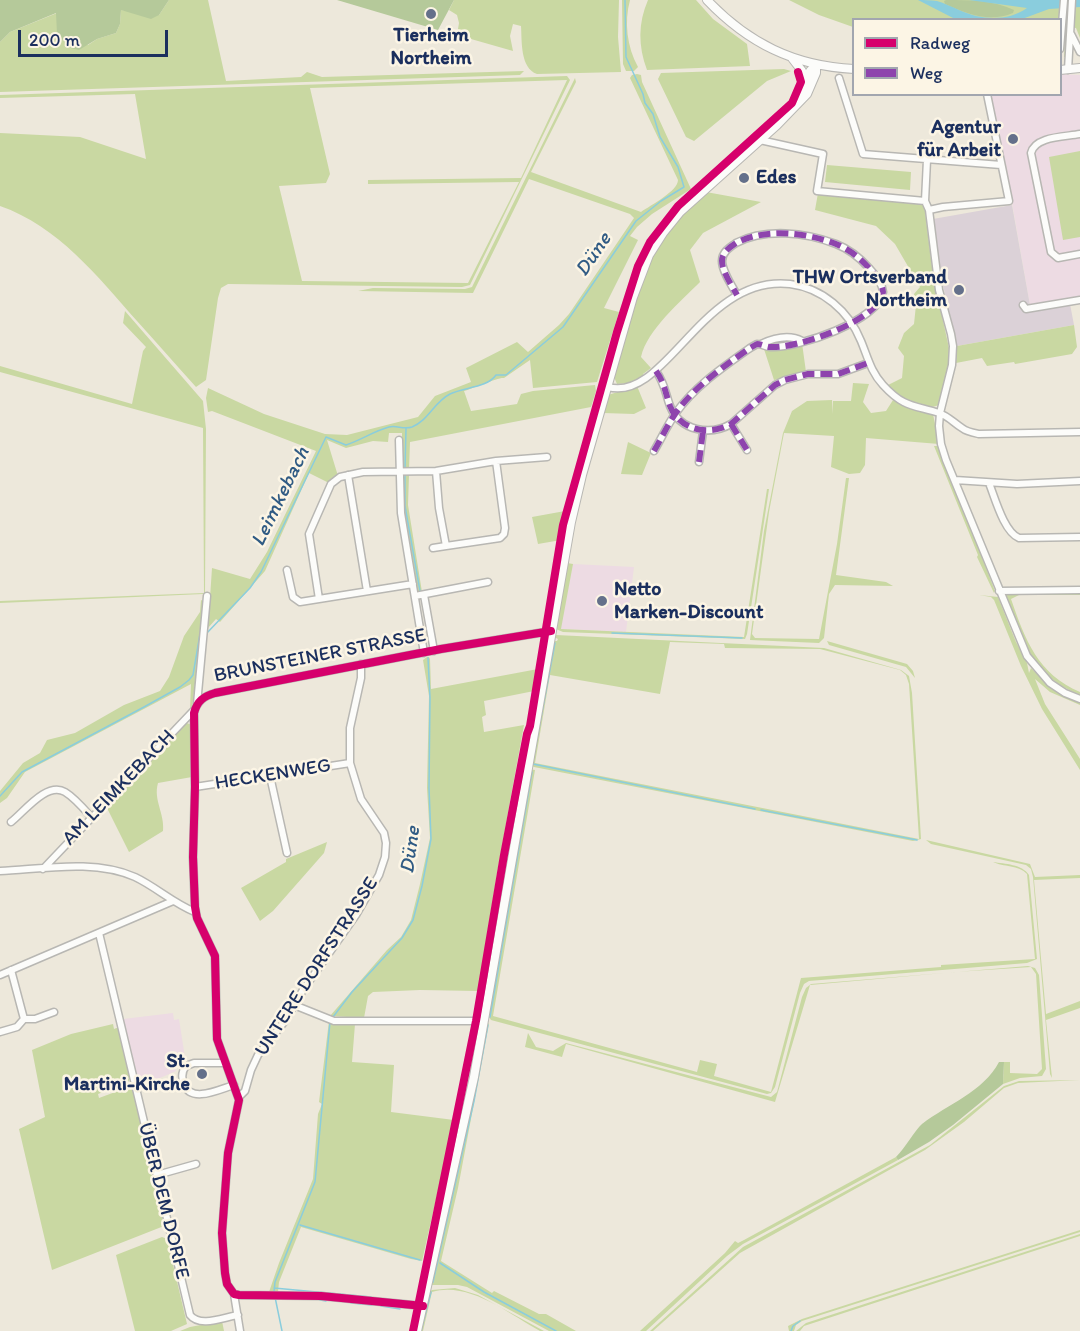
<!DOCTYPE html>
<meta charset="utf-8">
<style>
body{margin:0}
#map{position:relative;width:1080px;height:1331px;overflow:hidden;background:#ede8db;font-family:Itim,sans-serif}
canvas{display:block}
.legend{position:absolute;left:852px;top:18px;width:210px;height:78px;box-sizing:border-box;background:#fcf5e5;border:2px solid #a2a6af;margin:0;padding:8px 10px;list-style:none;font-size:18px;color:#1b2f5e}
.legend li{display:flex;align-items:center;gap:12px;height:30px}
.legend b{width:30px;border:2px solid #a2a6af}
.scale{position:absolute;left:18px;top:30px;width:150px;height:27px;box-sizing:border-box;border:3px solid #1b2f5e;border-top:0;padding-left:8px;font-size:18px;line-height:21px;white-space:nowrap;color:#1b2f5e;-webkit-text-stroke:4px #fcf5e5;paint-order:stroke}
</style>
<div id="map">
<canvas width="1080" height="1331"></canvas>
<ul class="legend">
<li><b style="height:8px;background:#d6006c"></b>Radweg</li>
<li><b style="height:8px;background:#8e44ad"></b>Weg</li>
</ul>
<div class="scale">200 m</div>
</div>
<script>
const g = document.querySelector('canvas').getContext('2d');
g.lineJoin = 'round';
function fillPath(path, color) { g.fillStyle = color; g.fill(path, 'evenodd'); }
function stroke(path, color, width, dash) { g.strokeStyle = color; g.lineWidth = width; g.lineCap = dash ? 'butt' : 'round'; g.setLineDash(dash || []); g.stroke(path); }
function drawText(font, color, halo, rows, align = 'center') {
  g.font = font + ' Itim,sans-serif'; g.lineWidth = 5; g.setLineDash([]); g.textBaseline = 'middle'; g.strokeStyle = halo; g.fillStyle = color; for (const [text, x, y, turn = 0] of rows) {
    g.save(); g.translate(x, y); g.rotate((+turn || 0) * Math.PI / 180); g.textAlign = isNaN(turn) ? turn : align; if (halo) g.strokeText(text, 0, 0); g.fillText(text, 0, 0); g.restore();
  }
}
fillPath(new Path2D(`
 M1061 74 1080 75V304L1031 311 1012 203 1009 201 987 95 1060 94Z
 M573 564 634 567 626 632 560 629Z
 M173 1013 174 1020 179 1019 186 1064 175 1067 176 1071 139 1087 123 1019Z`), '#eddbe3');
fillPath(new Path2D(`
 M1012 205 1031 311 1070 304 1074 325 957 346 942 281 933 219Z`), '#dbd1d7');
fillPath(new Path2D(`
 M169 0H208L226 81 301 77 307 72 322 77 524 71 520 75 0 92V42L10 32 57 13 88 45 97 39 116 33 120 24 121 10 159 15Z
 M454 0H619L618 37 621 72 537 74C520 68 522 41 521 26L513 24 510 36 513 51 457 35 459 23 457 15 449 10Z
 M622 0H630C624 22 627 47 638 67L634 71H626L623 64Z
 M648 0H696L713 19 747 44 750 66 647 70C638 46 638 23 648 0Z
 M789 0H1080V38L1076 28 1068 27 1067 57H1064L1066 27H1061L1060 20H854L853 27 819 15Z
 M784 69 791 71 767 81 694 141 686 137 658 79 661 73Z
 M637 74 641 75 642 82 691 189 652 214 637 227 630 236 638 240 604 308 619 312 597 382 533 388 530 360 504 378C498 377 474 388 464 391L471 411 517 404 521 394 533 391 595 385 596 391 591 407 410 442 409 470 402 469V433H389L388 442 373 441 346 448 327 440 338 476 332 478 329 483 309 473 265 571 220 622 216 619 208 628 212 568 250 579 267 552 316 451 212 411 208 412 206 398 208 388 264 414 325 434 347 435 418 417 435 396 471 382 466 368 517 342 528 352 559 325 569 314 634 218 630 214 529 179 473 293 358 291 373 288 465 289 472 287 575 78 576 82 531 172 641 212C651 205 678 191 678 180L630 78 632 75Z
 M567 76 570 80 470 285 462 287 228 284 221 288 218 298 206 380 196 387C176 365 157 343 137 321 98 277 58 226 0 206V133L80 137 146 159 135 94 0 98V95ZM567 80 521 178 368 180V184L519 182 468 283 302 281 279 186 326 183 330 174 310 88Z
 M1080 151V237L1063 240 1049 157Z
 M827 165 911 172 910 190 825 182Z
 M706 192 761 202 703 233 690 250 700 282C681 301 647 330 641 357L651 368 643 374V377L631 383 617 384 614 377C625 338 634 286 654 252 667 229 687 210 706 192Z
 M818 193 924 203 933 275 949 348 948 371 939 405C923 412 899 398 888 385L902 378 904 356 898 348 904 333 914 324 916 305 914 294 920 287 895 244 876 226 815 210Z
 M125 311 203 401 206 429 205 593 203 594 0 603V601L204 593 203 428 0 372V366L132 404 143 351 146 347 123 323Z
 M1074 325 1077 347 1072 354 1015 364 1014 362 987 366 982 358 956 363 957 346Z
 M802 343 806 372 774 380 764 349Z
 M853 383 869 384 863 402 871 413 886 411 893 400 908 408 933 414 939 444 866 438 865 465 860 473 849 474 831 467 834 436 784 433 769 512 752 634 755 638 819 639 837 544 846 478H849L836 575 886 582 893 586 835 585 829 594 824 638 819 643 750 640 764 531 783 433 792 411 807 401 832 400 833 414V401H851Z
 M637 386 646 408 634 414 603 413 608 395Z
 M628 442 651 453 642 475 621 474Z
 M934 446H939L995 591 994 593 977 557 978 555Z
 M409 475 408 505 422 592 416 593 402 508V477Z
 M767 489H769L747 634 745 639 563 632 556 629 567 563 573 564 561 629 744 637Z
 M565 511 561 540 538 544 532 517Z
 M1080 592V595H1019L1011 599C1025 640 1038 674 1080 692V695C1031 675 1024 642 1005 597L1007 593Z
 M979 595 998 597 1016 642 1027 663 1029 673 1031 668 1055 691 1080 702V705L1050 692 1035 679 1045 704 1080 759V770L1042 709 1021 666 994 600 991 597Z
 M201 600 205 602 192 708 190 709 191 684 25 772 7 798 0 803V791L23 763 40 753 47 740 75 733 124 705 160 691 169 677 184 636 200 612Z
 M556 635 824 648 901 670 909 676 912 693 921 839 913 841 534 767 532 766 553 641H557L558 639 554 637ZM670 642 724 644 725 648 820 649 900 670 906 675 909 684 919 839 535 763 550 675 660 694Z
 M827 641 907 664 913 671 915 678 906 667 829 645Z
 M427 657H429L430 659 431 689 538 669 534 691 484 701 486 715 482 717 484 732 524 725 497 873 478 991 420 990 373 992 368 996 364 1018 330 1016 387 950 401 937 411 920 420 884 430 838 427 788 429 696 423 660Z
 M184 722 192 725V777L158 783C153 800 165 814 163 831L129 852 106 806Z
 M529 769 535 770 493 1016 697 1072 700 1060 717 1064 714 1076 771 1092 801 978 941 967V965L1035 959 1027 874C1019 865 1003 867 993 862 1005 864 1022 864 1029 875L1037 959 1027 963 809 981 804 984 800 993 775 1087 771 1093 767 1094 491 1020 488 1016Z
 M926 840 1030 864 1035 877 1080 875V878L1034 880 1046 1014 1080 1001V1008L1046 1020 1052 1078 1050 1074 1033 877 1031 869 1026 865 931 844Z
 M327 842 324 853 273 911 260 921 241 888 286 862V859Z
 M1028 966 1035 968 1039 975 1046 1069 1042 1076 1020 1078 1003 1084 1004 1062H1010V1073L1037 1074 1042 1069 1036 974 1031 967 955 972 810 985 775 1102 566 1044 562 1057 525 1047 528 1033 536 1047 553 1051 566 1043 771 1097 777 1092 802 997 806 988 811 984Z
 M329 1021 332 1024H355L352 1062 394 1065 391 1112 454 1120 422 1261 411 1259 301 1227 279 1282 278 1292H269L279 1263 313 1179 318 1114 322 1104 319 1102Z
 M489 1023 458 1188 441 1261 492 1293 494 1291 539 1314H546L576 1331H549L467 1287 458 1285H431L486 1025Z
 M113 1024 114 1029 119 1027 131 1077 128 1082 98 1094 99 1098 126 1088 133 1089 164 1226 52 1270 19 1129 45 1117 32 1050 71 1034Z
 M1080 1080 1018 1083 1004 1088 964 1122 925 1150 740 1253 653 1331H650L743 1247 930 1145 1004 1086 1019 1081Z
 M896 1157 898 1160 743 1244 727 1256 646 1331H640L725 1253 735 1241 738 1243 744 1240Z
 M1080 1230V1232L802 1321 796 1325 794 1331H789L788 1326 802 1319Z
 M1080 1234V1236L804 1326 800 1331H796L806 1323Z
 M162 1237 167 1239 187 1324 171 1331H135L116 1255Z
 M455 1288 478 1295 544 1331H540C509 1314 469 1281 432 1292L423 1331H419L429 1292 432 1290Z
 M222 1321 224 1331H180L190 1327Z`), '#c9d8a2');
fillPath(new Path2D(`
 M0 0H169L159 15 151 19 121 10 120 24 116 33 97 39 79 50 71 48 57 34 56 13 10 32 0 42Z
 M337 0H454L438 30Z
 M946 0C970 0 993 0 1014 10L1013 13C990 23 967 14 945 4L944 1Z
 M999 1062H1004L1003 1084 953 1125 929 1142 898 1160 896 1157C905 1148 915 1130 922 1124 948 1104 983 1092 999 1062Z`), '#b5c99a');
fillPath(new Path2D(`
 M918 0C924 0 931 0 937 1 944 3 952 7 959 10 981 20 1007 22 1027 8L969 0H1080V7L1049 9 1022 19 957 20Z`), '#8acddd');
stroke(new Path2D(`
 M405 469 406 429
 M405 476V506L420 591
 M612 633 742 638
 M205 635 250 588 261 572 326 437 346 445C361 440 374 431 389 427 397 425 403 430 412 427 429 420 434 402 450 394 464 387 487 388 496 375H506L563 327 636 221 661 201 684 187 678 167 660 137 653 114 645 103 643 94 626 57 625 0
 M533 760 555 643
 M533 764 755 809
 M0 796 22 772 144 707 180 687 189 680 193 675 200 634
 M761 810 917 840
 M333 1017 352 992 402 938 413 920 422 886 431 839 429 788 430 698 428 658
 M490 1017 532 772
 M300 1225 420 1260
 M440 1263 484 1292 556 1331
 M433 1282 474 1101 488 1025
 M274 1288 371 1297
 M274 1292 275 1282 315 1182 330 1022
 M275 1297 282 1331
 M320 1300 326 1301
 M351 1303 372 1305
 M381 1306 400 1309
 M421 1331 431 1292
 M791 1331 793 1326 800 1321`), '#8acddd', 1.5);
const minor = new Path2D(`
 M1071 34 1080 52
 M1060 49 1064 0
 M1068 70 1072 0
 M839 78 863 154 1001 165
 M1080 134C1065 137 1035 136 1031 153L1051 252 1058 258 1080 254
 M760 140 823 154 817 191 925 201
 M927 160 925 201 929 210 939 290 951 334 953 346 952 365 940 413 939 426 941 444 946 460 1027 656 1050 683 1065 693 1080 699
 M929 210 943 207 1009 201 987 94
 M1023 305 1026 309 1080 300
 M761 344C774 338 789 334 802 341
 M656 371C665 384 665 392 670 406 680 431 710 436 731 424L775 385 785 380 808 374H838L868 363
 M608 387C666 403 702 274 790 284 822 288 849 311 861 341 868 358 871 372 883 385 904 408 914 405 939 413 948 416 954 423 962 428 967 432 974 433 979 434L1080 432
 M731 424 747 450
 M399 440 401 513 424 653
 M654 451C661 439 667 426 675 414 694 387 723 367 750 348L757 344C762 344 766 347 770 347 797 349 880 320 883 292 882 282 875 275 869 268 860 258 849 249 836 244 805 232 765 228 736 243 730 247 722 252 722 261 722 271 732 286 737 295
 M699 462 703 431
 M436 471 439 508 446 546 500 538 504 534 505 528 496 461
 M348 475 367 591
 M955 480 1017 484 1080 481
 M989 483C995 498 1004 532 1019 538L1080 537
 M433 548 446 546
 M287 570 293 597 300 602 413 584
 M999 591 1080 590
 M424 595 434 651
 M415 596 488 582
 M319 599 309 534 331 484 340 477 363 472 436 471 496 461 547 457
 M197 704 207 596
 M270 776 287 853
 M195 787 350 763
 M11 822C24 812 47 781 65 792 75 798 84 809 92 818
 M43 869 195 709
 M0 871C43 869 94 859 135 877 156 887 173 903 195 912
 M99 933 190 1315C200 1328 224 1317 238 1315
 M11 970 24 1019
 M0 975 173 901
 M294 1005 334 1021H484
 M0 1032 17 1027 24 1019H35L54 1012
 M224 1063H194L186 1066C182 1071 181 1077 184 1084 191 1104 220 1089 234 1085
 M239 1097 245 1091 251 1070 258 1055 285 1021 303 990 356 915 379 875 385 857 386 843 384 833 361 799 350 763V728L361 678V664
 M157 1175 196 1164
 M234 1294 240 1331
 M423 1306 321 1296 239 1295 234 1294 227 1284 225 1273 222 1233 228 1153 239 1100 217 1039 215 956 197 918 195 907 193 857 195 787 194 713C197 701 204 696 215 693L441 649 551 631`);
const major = new Path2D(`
 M707 0C748 43 794 66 854 69
 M792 58 802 71 805 84
 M1060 70 1080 68
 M801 98 810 71 816 65
 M417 1331 474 1077 571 522 582 475 633 297 649 255 663 233 680 212 777 125 807 94 816 73V65`);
stroke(minor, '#b8b7b3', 9);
stroke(major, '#b8b7b3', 10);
stroke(minor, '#fcfcfa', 6);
stroke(major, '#fcfcfa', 8);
stroke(new Path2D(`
 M656 371C665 384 665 392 670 406 680 431 710 436 731 424L775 385 785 380 808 374H838L868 363
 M731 424 747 450
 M654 451C661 439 667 426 675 414 694 387 723 367 750 348L757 344C762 344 766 347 770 347 797 349 880 320 883 292 882 282 875 275 869 268 860 258 849 249 836 244 805 232 765 228 736 243 730 247 722 252 722 261 722 271 732 286 737 295
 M699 462 703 431`), '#8e44ad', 6, [12, 6]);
stroke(new Path2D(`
 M423 1306 321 1296 239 1295 234 1294 227 1284 225 1273 222 1233 228 1153 239 1100 217 1039 215 956 197 918 195 907 193 857 195 787 194 713C197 701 204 696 215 693L441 649 551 631
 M413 1331 476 1021 504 855 527 734 530 726 563 525 617 332 638 266 650 242 678 206 792 103 801 82 798 72`), '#d6006c', 8);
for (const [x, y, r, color] of [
 [431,14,6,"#64708a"],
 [1013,139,6,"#64708a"],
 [744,178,6,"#64708a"],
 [959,290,6,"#64708a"],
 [602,601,6,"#64708a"],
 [202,1074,6,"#64708a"]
]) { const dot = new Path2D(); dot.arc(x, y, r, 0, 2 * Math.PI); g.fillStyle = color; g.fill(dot); stroke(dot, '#fcf5e5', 2); }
drawText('bold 20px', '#1b2f5e', '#fcf5e5', [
 ["Tierheim",431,36,"center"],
 ["Northeim",431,59,"center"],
 ["Agentur",1001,128],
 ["für Arbeit",1001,151],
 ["Edes",756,178,"left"],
 ["THW Ortsverband",947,278],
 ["Northeim",947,301],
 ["Netto",614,590,"left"],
 ["Marken-Discount",614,613,"left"],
 ["St.",190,1062],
 ["Martini-Kirche",190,1085]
], 'right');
drawText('20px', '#1b2f5e', '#fcf5e5', [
 ["BRUNSTEINER STRASSE",320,656,-11],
 ["HECKENWEG",273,775,-9],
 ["AM LEIMKEBACH",119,788,-46],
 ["UNTERE DORFSTRASSE",317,967,-57],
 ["ÜBER DEM DORFE",163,1201,76]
]);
drawText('italic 21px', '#305b84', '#fcf5e5', [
 ["Düne",594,255,-56],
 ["Leimkebach",281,497,-64],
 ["Düne",411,850,-82]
]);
</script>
